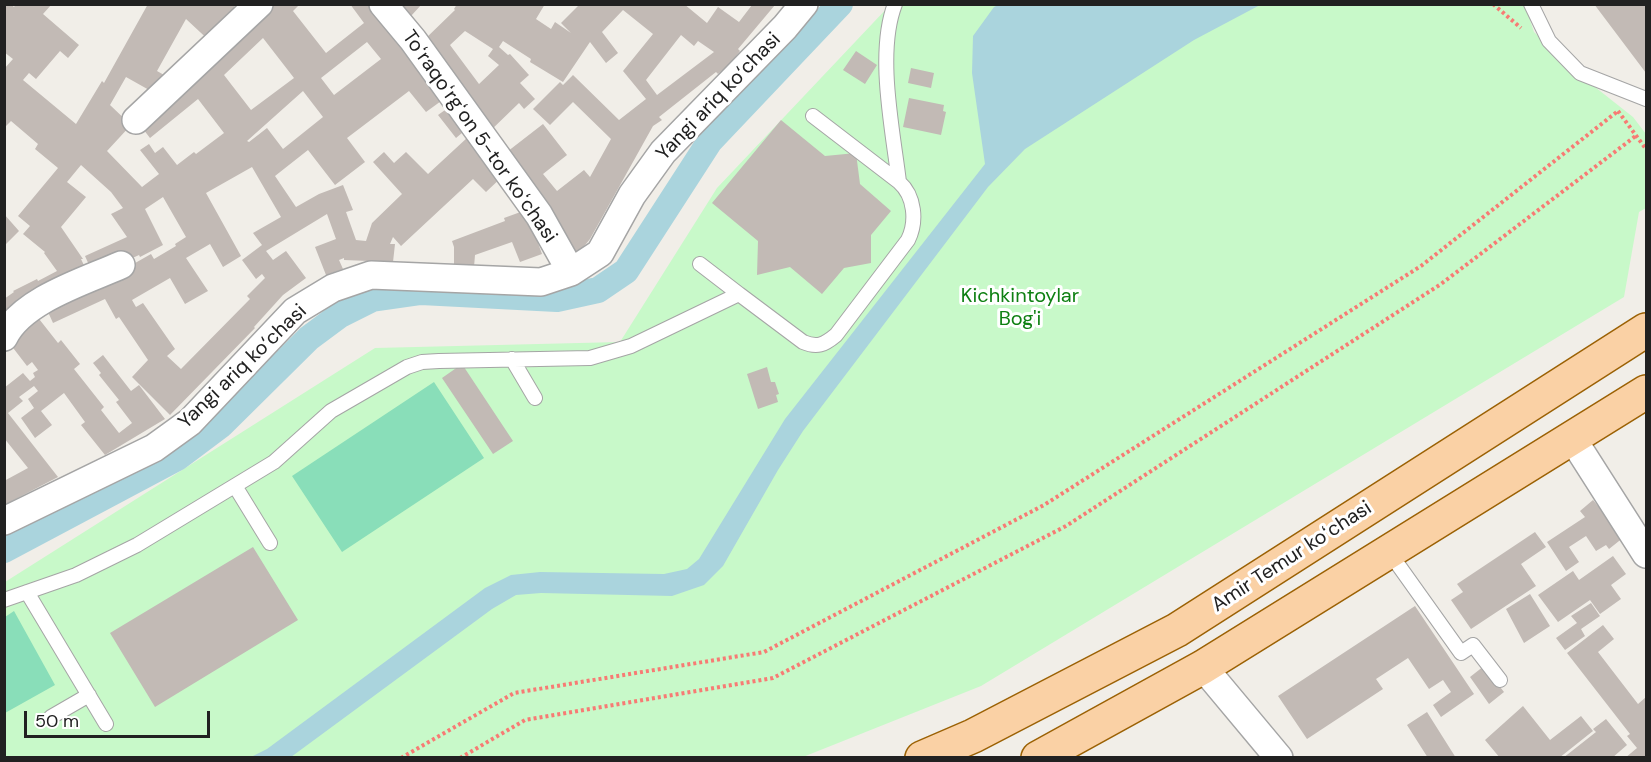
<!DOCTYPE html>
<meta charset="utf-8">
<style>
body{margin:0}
#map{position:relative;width:1651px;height:762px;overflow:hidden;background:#f1eee8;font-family:"DM Sans",sans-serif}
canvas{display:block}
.frame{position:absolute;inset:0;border:6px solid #212121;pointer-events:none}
.scale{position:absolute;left:24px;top:711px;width:186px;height:27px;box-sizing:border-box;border:3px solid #212121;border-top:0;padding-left:8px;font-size:18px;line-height:21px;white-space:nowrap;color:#212121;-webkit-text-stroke:4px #fff;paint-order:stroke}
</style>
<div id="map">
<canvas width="1651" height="762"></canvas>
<div class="frame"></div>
<div class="scale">50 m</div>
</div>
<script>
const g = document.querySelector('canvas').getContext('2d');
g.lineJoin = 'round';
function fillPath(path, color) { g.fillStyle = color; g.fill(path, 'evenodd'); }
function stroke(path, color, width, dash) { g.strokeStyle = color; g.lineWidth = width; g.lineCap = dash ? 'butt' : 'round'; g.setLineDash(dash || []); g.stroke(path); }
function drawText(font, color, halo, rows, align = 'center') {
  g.font = font + ' "DM Sans",sans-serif'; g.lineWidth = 6; g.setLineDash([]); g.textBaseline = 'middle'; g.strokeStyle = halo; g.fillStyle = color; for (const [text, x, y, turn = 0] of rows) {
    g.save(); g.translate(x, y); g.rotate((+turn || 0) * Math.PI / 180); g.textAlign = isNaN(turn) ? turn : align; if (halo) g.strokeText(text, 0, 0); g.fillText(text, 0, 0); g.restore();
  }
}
fillPath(new Path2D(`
 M890 5H1525L1534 32 1576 72 1633 117 1646 134V208L1639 212 1624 297 981 686 803 757 5 758V582L375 348 620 342 717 188Z`), '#c8f9c9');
fillPath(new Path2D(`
 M434 382 484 458 342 552 292 476Z
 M14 611 55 685 5 713V617Z`), '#89deb9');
fillPath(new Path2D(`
 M1000 4 1260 5 1194 40 1025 149 988 187 803 431 778 470 723 566 704 585 672 596 541 593 516 595 492 609 291 757H251L267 749 485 588 511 575 540 572 664 574 687 569 699 559 785 419 985 164 972 73 973 36 994 7Z`), '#aad4dd');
stroke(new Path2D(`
 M4 550 177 458 221 425 309 338 340 315 372 299 421 292 557 299 598 290 626 271 710 141 840 4`), '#aad4dd', 26);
fillPath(new Path2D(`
 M4 4H11L14 7 16 4H52L43 14 79 45 68 58 60 51 36 79 29 73 23 80 76 124 102 81 104 83 148 4H232L240 12 214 45 186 19 157 71 173 80 158 95 126 77 110 105 131 125 107 151 142 187 159 174 140 150 149 144 155 153 163 147 177 165 194 152 196 154 224 133 198 99 150 138 140 125 181 84 199 70 269 4H300L293 11 326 53 364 23 350 4H377L448 96 426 112 409 91 347 138 365 162 335 185 308 150 275 176 296 207 319 194 343 185 353 210 346 212 356 240 366 241 372 223 402 194 373 162 384 152 394 163 406 152 428 174 468 137 504 175 486 192 473 179 401 246 393 237 390 244H395L393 262 344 260V258L339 260 343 269 326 275 315 247 336 239 327 214 266 251 273 260 286 251 306 278 283 295 254 327 255 328 170 415 132 377 148 360 119 317 116 319 105 299 53 323 44 303 57 297 58 299 113 273 114 275 151 254 154 259 176 246 175 244 186 237 163 197 145 209 163 245 140 257 139 255 94 276 85 256 127 237 111 214 123 208 111 192 81 165 67 182 86 197 61 227 83 259H81L89 276 41 299 6 325 4 331V299L14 292 13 291 37 279 38 281 57 271 44 253 45 252 23 234 30 226 18 216 58 168 35 149 38 144 11 121 4 128V69L13 59 4 52ZM263 38 294 78 251 110 224 75ZM367 42 381 59 334 95 321 78ZM303 91 323 117 283 149 267 128 249 142 247 141ZM252 167 281 217 253 233 262 245 242 260 256 279 262 274 265 278 247 296 250 299 181 369 167 356 175 349 143 303 136 307 132 300 170 278 185 304 208 291 186 258 210 244 223 267 241 256 206 193Z
 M400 4H422L411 16Z
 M457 4H545L536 19 551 29 555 22 571 33 561 23 580 4H684L707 23 718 7 739 22 752 5H775L738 49 740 51 731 63 718 74 716 72 659 117 662 120 653 126 590 239 577 255 503 155 543 124 567 155 543 174 557 191 584 170 590 177 611 139 573 102 550 125 533 109 560 82 563 85 573 75 619 120 646 99 623 71 653 34 623 10 602 32 618 53 606 63 590 42 563 82 530 62 531 59 503 41 499 47 508 55 510 54 529 75 520 83 535 99 524 109 519 103 487 134 423 41 455 10 454 9ZM465 31 493 49 488 56 499 65 479 84 450 45ZM681 35 694 46 698 41 714 52 657 95 646 80Z
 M1594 4H1646V73Z
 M856 51 877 65 865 84 843 70Z
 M911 68 934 73 931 88 908 83Z
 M909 98 944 105 943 111 946 112 941 135 903 127Z
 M452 105 469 127 456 138 438 115Z
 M781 120 825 156 856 153 860 184 891 211 871 235V263L844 268 822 294 790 267 757 275 758 241 712 203Z
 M526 210 542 254 520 262 512 242 475 255 474 267H454V247L452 241 505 221 504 218Z
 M4 214 19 231 4 246Z
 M32 310 58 343 61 340 80 364 74 369 104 407 101 410 119 433 132 423 116 402 119 400 99 375 101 373 93 363 103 355 131 391 139 385 165 419 105 455 81 425 85 422 64 393 41 411 52 425 35 438 21 418 34 408 28 399 38 391 34 386 19 397 23 401 8 413 58 477 4 505V481L28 468 4 438V388L23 373 30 381 35 377 33 373 38 370 32 362 27 366 7 340Z
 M462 364 513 441 493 454 442 378Z
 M767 367 771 382H775L779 394 776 395 778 402 758 409 747 374Z
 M1593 500 1624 537 1609 549 1606 545 1596 551 1586 536 1569 547 1579 562 1566 571 1547 542 1585 517 1580 511Z
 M1535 532 1546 547 1521 564 1536 586 1471 629 1451 600 1463 592 1457 584Z
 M253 547 298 620 155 707 110 633Z
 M1613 556 1626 574 1611 585 1621 599 1600 614 1590 600 1558 622 1538 595 1573 571 1579 580Z
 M1530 594 1550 626 1524 643 1506 609Z
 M1591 603 1600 616 1581 629 1585 636 1565 650 1556 638 1577 623 1571 616Z
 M1415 606 1474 694 1441 717 1433 705 1451 692 1443 680 1429 689 1408 658 1376 679 1383 689 1307 739 1278 696Z
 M1603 625 1614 639 1598 652 1638 704 1646 697V758H1625L1637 748 1627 736 1630 734 1567 653Z
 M1484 666 1504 692 1489 704 1470 677Z
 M1523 706 1550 740 1581 716 1593 731 1559 758H1500L1485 740Z
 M1427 712 1456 758H1428L1407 725Z
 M1606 719 1627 745 1612 758H1563L1596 732 1593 729Z`), '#c2bab5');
const service = new Path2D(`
 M1531 4 1549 41 1580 73 1646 99
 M813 116 899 182
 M700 264 739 294
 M512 359 535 398
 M235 486 270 543
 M1389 552 1461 653 1473 645 1500 680
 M27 592 106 724
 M4 600 76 575 137 545 274 462 331 411 407 367 422 362 439 361 590 358 631 346 739 294 803 342C817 348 824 345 836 335L908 240C917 222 915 196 899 182 893 131 876 53 895 4
 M51 717 89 695`);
const minor = new Path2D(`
 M383 4 413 40 539 215 571 272
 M136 120 259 4
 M4 337C22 300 85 281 121 265
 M1572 438 1646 554
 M4 521 154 448 190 422 295 311 333 288 371 275 541 282 571 272 600 253 632 195 663 152 785 27 804 4
 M1203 667 1279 758`);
const primary = new Path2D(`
 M922 758 973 736 1177 630 1646 330
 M1038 758 1203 667 1646 392`);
stroke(service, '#a5a5a5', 16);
stroke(minor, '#a5a5a5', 30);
stroke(primary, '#9b6104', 36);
stroke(new Path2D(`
 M1493 4 1521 28
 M1618 111 1646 149
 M401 758 514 693 764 652 1044 505 1421 266 1618 111
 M460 758 525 720 773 678 1066 526 1441 284 1637 135`), '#f77b74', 4, [3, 3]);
stroke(service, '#fff', 14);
stroke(minor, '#fff', 27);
stroke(primary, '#fad1a5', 33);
drawText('20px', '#212121', '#fff', [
 ["Yangi ariq ko‘chasi",719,97,-46],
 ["Toʻraqoʻrgʻon 5-tor koʻchasi",479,137,55],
 ["Yangi ariq ko‘chasi",243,367,-44],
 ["Amir Temur koʻchasi",1292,557,-33]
]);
drawText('20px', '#0f8013', '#fff', [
 ["Kichkintoylar",1020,297],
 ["Bog'i",1020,320]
]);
</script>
